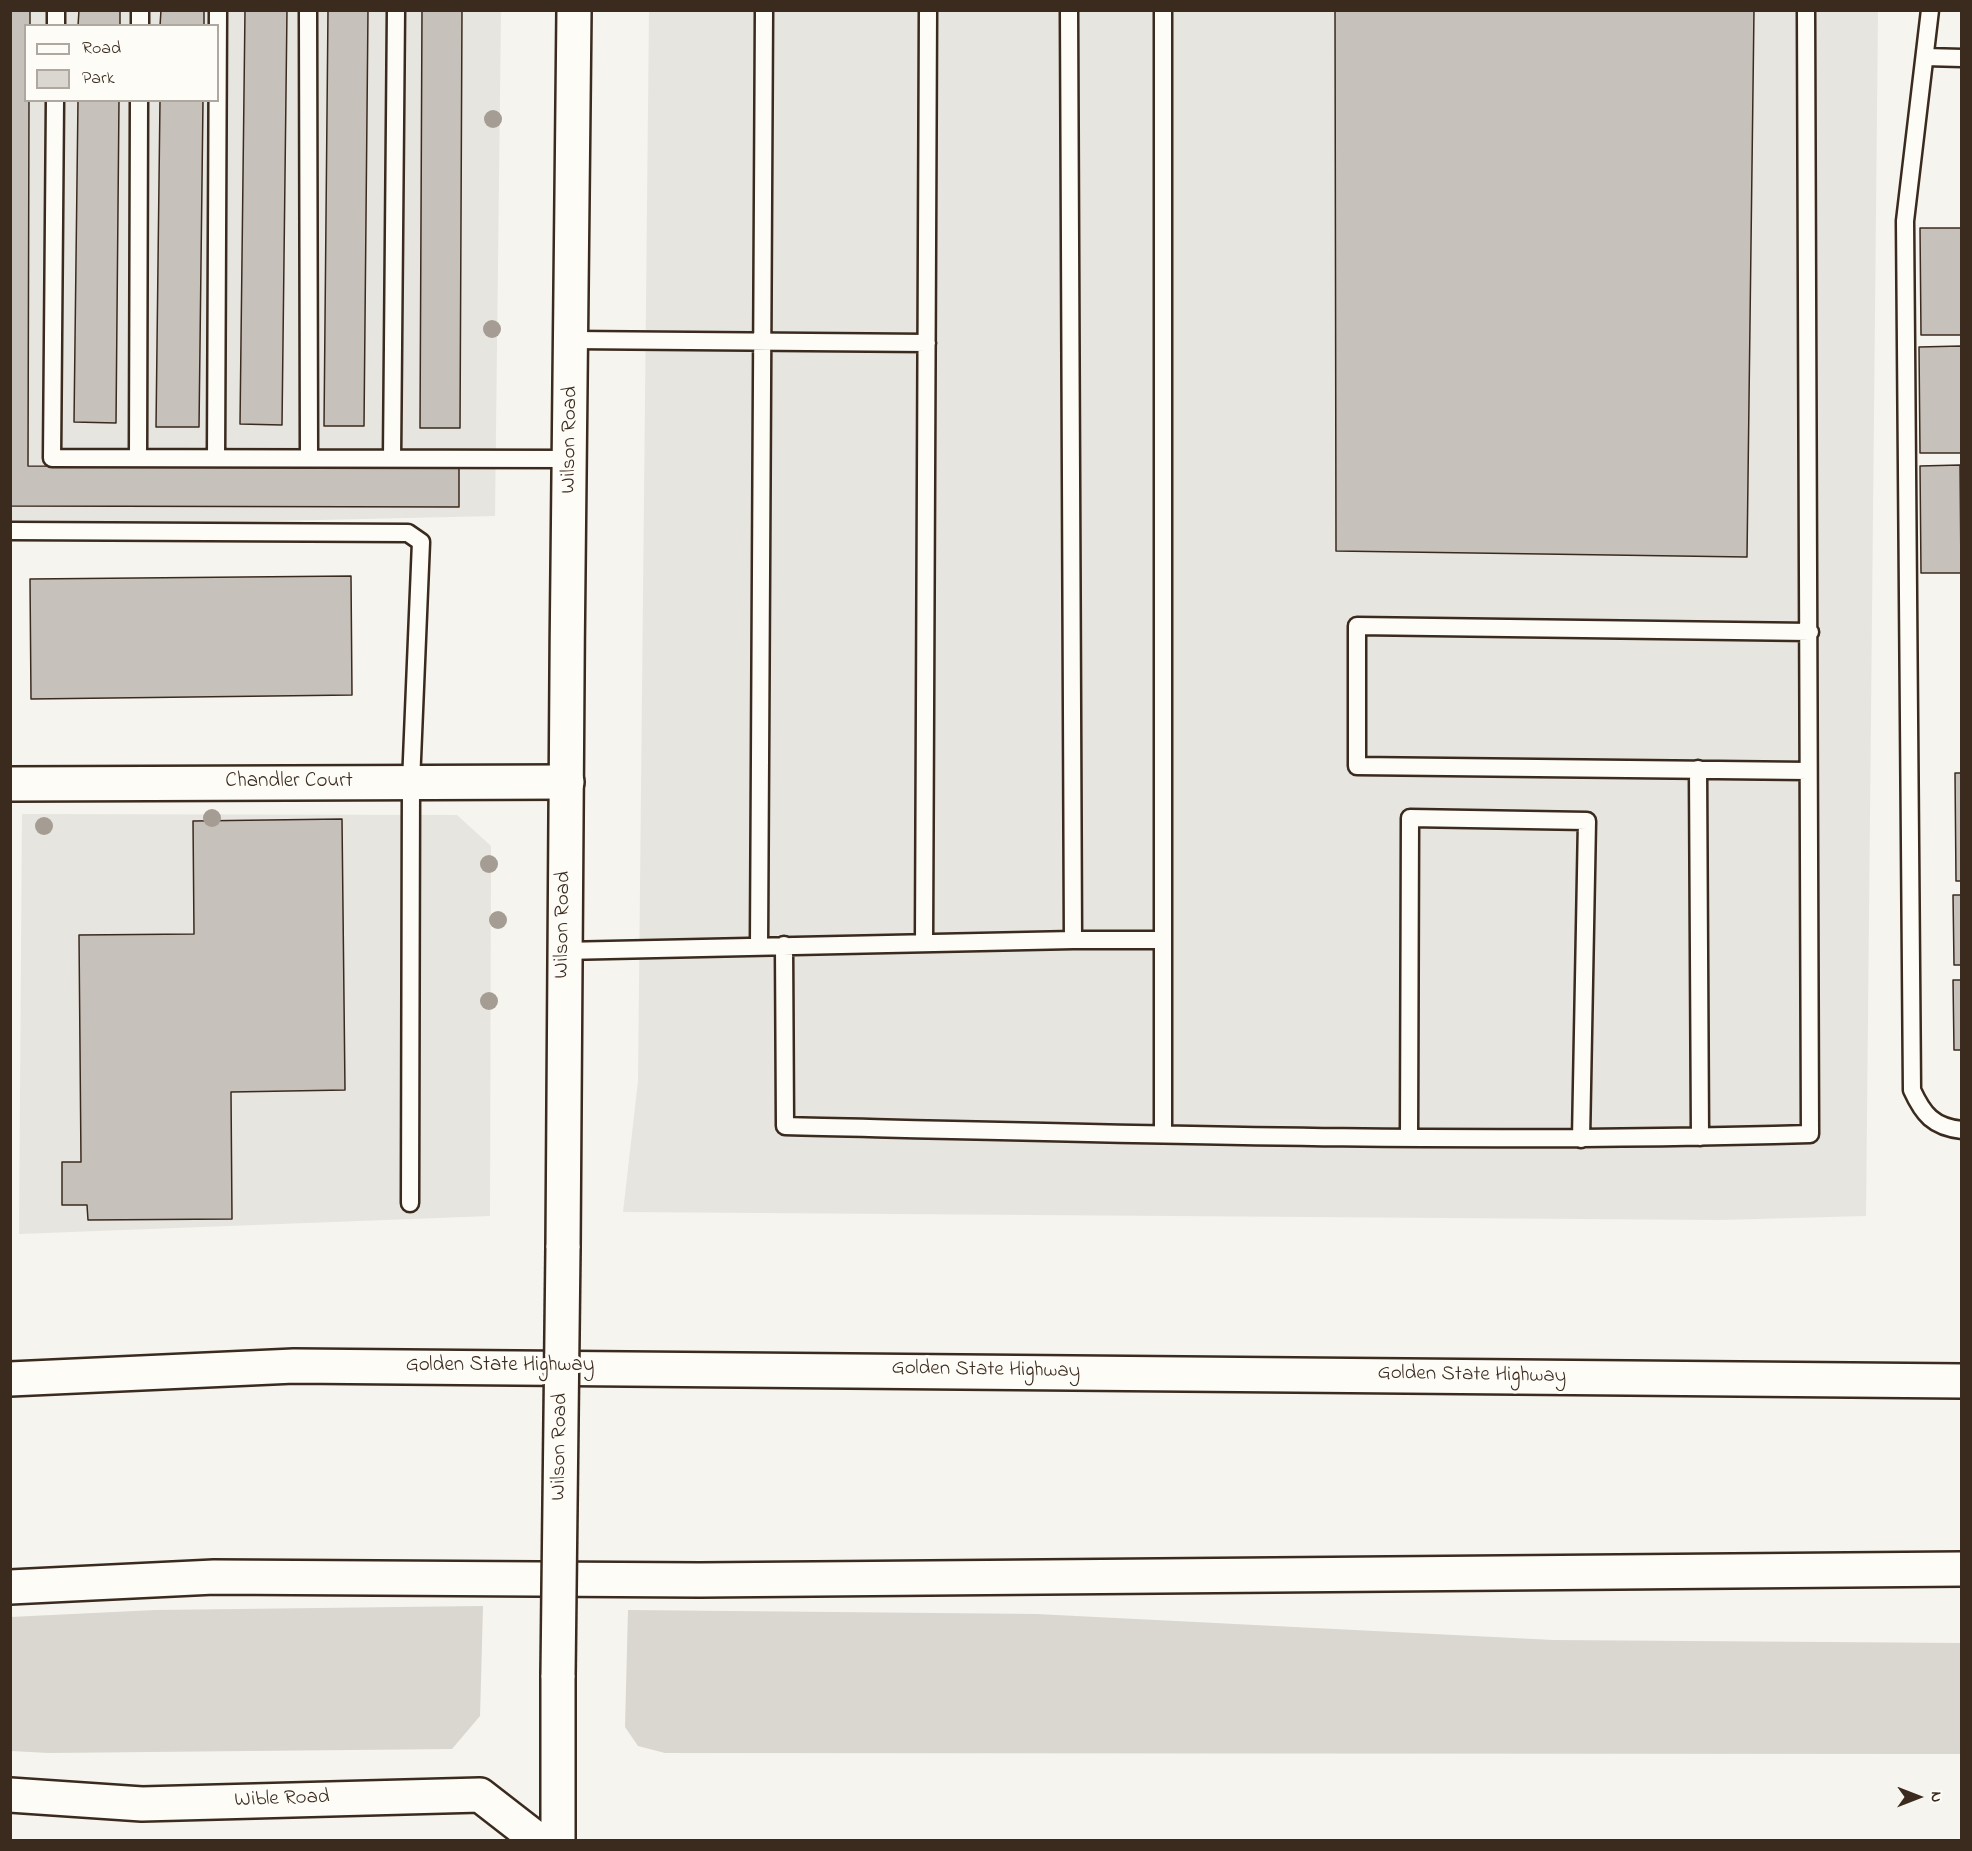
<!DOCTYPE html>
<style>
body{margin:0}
#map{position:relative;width:1972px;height:1851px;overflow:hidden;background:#f5f4ee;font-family:"Indie Flower",sans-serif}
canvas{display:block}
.frame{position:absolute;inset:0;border:12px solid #3b2a1e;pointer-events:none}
.legend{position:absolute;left:24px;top:24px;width:195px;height:78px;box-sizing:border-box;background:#fdfcf7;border:2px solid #afa8a0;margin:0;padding:8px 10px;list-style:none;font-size:18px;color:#3b2a1e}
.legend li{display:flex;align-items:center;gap:12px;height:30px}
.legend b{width:30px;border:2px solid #afa8a0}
.north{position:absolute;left:1888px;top:1767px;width:60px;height:60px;-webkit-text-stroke:4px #fdfcf7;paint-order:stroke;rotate:90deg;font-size:16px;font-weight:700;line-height:24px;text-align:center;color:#3b2a1e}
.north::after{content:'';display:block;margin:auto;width:21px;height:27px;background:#3b2a1e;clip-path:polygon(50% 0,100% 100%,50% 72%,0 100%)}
</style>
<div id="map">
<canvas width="1972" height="1851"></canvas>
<div class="frame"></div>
<ul class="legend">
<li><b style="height:8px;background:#fdfcf7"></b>Road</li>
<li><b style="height:16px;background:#dad6d0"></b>Park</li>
</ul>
<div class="north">N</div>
</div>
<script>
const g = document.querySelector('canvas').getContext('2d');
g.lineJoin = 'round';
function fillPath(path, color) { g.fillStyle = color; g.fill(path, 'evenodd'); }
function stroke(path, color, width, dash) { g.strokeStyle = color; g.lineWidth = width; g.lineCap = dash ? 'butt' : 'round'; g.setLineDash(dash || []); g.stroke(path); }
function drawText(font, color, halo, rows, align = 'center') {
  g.font = font + ' "Indie Flower",sans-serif'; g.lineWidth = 6; g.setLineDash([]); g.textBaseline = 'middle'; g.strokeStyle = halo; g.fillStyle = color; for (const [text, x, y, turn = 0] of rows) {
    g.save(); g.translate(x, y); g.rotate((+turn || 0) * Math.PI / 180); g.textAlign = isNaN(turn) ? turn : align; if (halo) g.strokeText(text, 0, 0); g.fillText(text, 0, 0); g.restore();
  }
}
fillPath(new Path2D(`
 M10 11H501L495 516 11 527ZM26 26H218V100H26Z
 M649 11H1878L1866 1216 1720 1220 623 1212 638 1081Z
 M22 814 457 815 491 846 490 1216 19 1234Z`), '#e7e5df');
fillPath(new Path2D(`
 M483 1606 480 1716 452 1749 49 1753 11 1751V1617L155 1610Z
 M628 1610 1036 1614 1553 1640 1961 1643V1754L665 1753 638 1746 625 1727Z`), '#dad6d0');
const building = new Path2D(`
 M10 10H30V26H26V100H29L28 466 459 467V507L10 506Z
 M79 10H120V26H78Z
 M161 10H204V26H160Z
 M245 10H287L282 425 240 424Z
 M328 10H368L364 426H324Z
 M422 10H462L460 428H420Z
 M1335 10H1754L1747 557 1336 551Z
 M78 100H119L116 423 74 422Z
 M160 100H203L199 427H156Z
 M1920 228H1961L1962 335H1921Z
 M1961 346 1962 453H1920L1919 347Z
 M1960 465 1961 573H1921L1920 466Z
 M351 576 352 695 31 699 30 579Z
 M1955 773H1962V881H1956Z
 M342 819 345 1090 231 1092 232 1219 88 1220 87 1205H62V1162H81L79 935 194 934 193 821Z
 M1953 895H1962V965H1954Z
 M1953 980H1962V1050H1954Z`);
fillPath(building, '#c7c1bb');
stroke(building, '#3b2a1e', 1.5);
const service = new Path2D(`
 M308 10 309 458
 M1163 10V1134
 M1930 10 1905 221 1912 1090C1923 1114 1933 1127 1962 1130
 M56 26V10
 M140 26V10
 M1925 57 1962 58
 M55 100 52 458 570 459
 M572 340 927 343
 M138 458 139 100
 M216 458 218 10
 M392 458 396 10
 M10 531 408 533 421 542 411 783 410 1203
 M1698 769 1700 1137
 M1808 771 1357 766V626L1810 632
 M1073 940H1163
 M924 941 928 10
 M759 945 764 10
 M784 945 785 1126C1126 1134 1468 1144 1810 1134L1806 10
 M563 951 1073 940 1069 10
 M1409 1137 1410 818 1587 821 1581 1139`);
const minor = new Path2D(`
 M10 784 567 782`);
const tertiary = new Path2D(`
 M563 1248C563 835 571 423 574 10
 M558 1675V1840
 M10 1795 142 1804 480 1795 538 1840`);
const motorway = new Path2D(`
 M10 1379 294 1366 1962 1381
 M10 1587 214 1577 700 1580 1962 1569`);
stroke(service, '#3b2a1e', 21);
stroke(minor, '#3b2a1e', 38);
stroke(tertiary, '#3b2a1e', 38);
stroke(motorway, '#3b2a1e', 38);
stroke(service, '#fdfcf7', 16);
stroke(minor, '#fdfcf7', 33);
stroke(tertiary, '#fdfcf7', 33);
stroke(motorway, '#fdfcf7', 33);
const tertiaryBridge = new Path2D(`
 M558 1675 563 1248`);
stroke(tertiaryBridge, '#3b2a1e', 38, []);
stroke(tertiaryBridge, '#fdfcf7', 33);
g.fillStyle = '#a59d94';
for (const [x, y] of [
 [493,119],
 [492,329],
 [212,818],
 [44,826],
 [489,864],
 [498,920],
 [489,1001]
]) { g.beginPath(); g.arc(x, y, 9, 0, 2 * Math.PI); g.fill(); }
drawText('21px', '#3b2a1e', '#fdfcf7', [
 ["Wilson Road",571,440,-89],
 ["Chandler Court",289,783],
 ["Wilson Road",564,925,-89],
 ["Golden State Highway",500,1367],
 ["Golden State Highway",986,1371,1],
 ["Golden State Highway",1472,1376,1],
 ["Wilson Road",561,1447,-89],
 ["Wible Road",282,1800,-2]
]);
</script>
